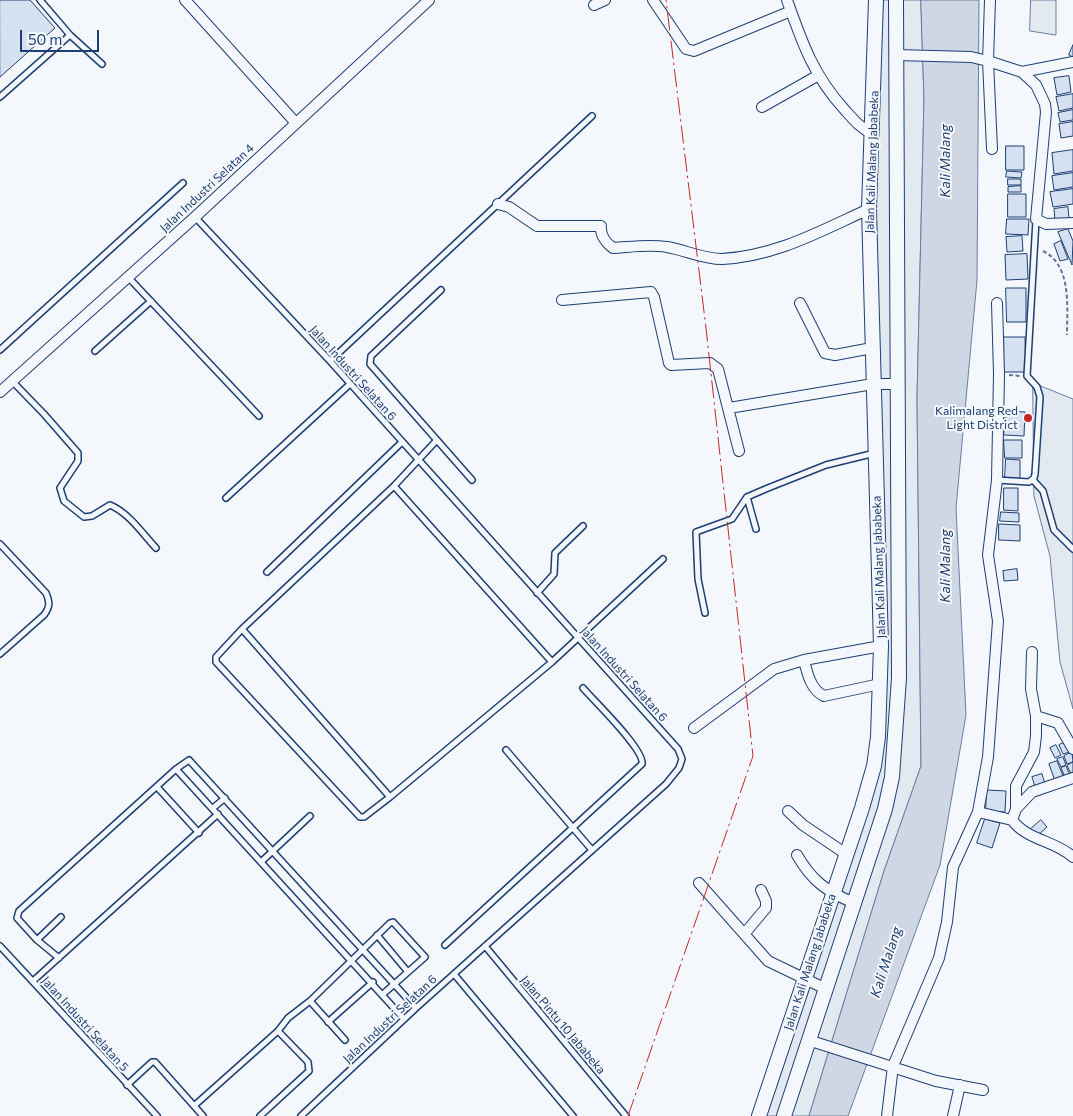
<!DOCTYPE html>
<style>
body{margin:0}
#map{position:relative;width:1073px;height:1116px;overflow:hidden;background:#f4f7fb;font-family:Commissioner,sans-serif}
canvas{display:block}
.scale{position:absolute;left:20px;top:30px;width:79px;height:22px;box-sizing:border-box;border:2px solid #1d3f73;border-top:0;padding-left:6px;font-size:15px;line-height:18px;white-space:nowrap;color:#1d3f73;-webkit-text-stroke:4px #f4f7fb;paint-order:stroke}
</style>
<div id="map">
<canvas width="1073" height="1116"></canvas>
<div class="scale">50 m</div>
</div>
<script>
const g = document.querySelector('canvas').getContext('2d');
g.lineJoin = 'round';
function fillPath(path, color) { g.fillStyle = color; g.fill(path, 'evenodd'); }
function stroke(path, color, width, dash) { g.strokeStyle = color; g.lineWidth = width; g.lineCap = dash ? 'butt' : 'round'; g.setLineDash(dash || []); g.stroke(path); }
function drawText(font, color, halo, rows, align = 'center') {
  g.font = font + ' Commissioner,sans-serif'; g.lineWidth = 4; g.setLineDash([]); g.textBaseline = 'middle'; g.strokeStyle = halo; g.fillStyle = color; for (const [text, x, y, turn = 0] of rows) {
    g.save(); g.translate(x, y); g.rotate((+turn || 0) * Math.PI / 180); g.textAlign = isNaN(turn) ? turn : align; if (halo) g.strokeText(text, 0, 0); g.fillText(text, 0, 0); g.restore();
  }
}
const green = new Path2D(`
 M876 0H921L924 99 917 398 921 766 884 871 809 1116H759L874 766Z
 M1031 0H1056V35L1030 31Z
 M1033 383 1073 399V709L1060 662 1050 556 1034 496Z`);
fillPath(green, '#e3e9f0');
stroke(green, '#687fa3', 1);
const water = new Path2D(`
 M921 0H979L977 280 956 508 966 715 940 865 848 1116H809L884 871 921 766 917 398 924 99Z`);
fillPath(water, '#cfd7e4');
stroke(water, '#687fa3', 1);
const building = new Path2D(`
 M0 0H30L55 28 0 77Z
 M1073 45V57L1069 55Z
 M1069 76 1071 92 1057 95 1054 78Z
 M1073 94V108L1059 111 1056 97Z
 M1073 110V120L1060 122 1058 113Z
 M1073 122V136L1061 138 1059 124Z
 M1006 146H1024V170H1006Z
 M1073 150V171L1054 174 1052 153Z
 M1007 171 1022 172 1021 178 1006 177Z
 M1073 173V187L1054 190 1052 176Z
 M1008 179H1021V185H1008Z
 M1021 186V192H1008V187Z
 M1073 189V204L1053 207 1050 192Z
 M1008 194H1026V217H1008Z
 M1068 207 1069 219 1055 220 1054 209Z
 M1007 219H1029L1028 235 1006 234Z
 M1068 229 1073 241 1072 265 1058 232Z
 M1022 236 1023 251 1007 252 1006 237Z
 M1061 241 1068 259 1060 261 1054 244Z
 M1027 254 1028 279 1006 280 1005 255Z
 M1006 288H1026V322H1007Z
 M1004 337H1025L1026 372H1004Z
 M1006 411 1025 412 1024 436 1004 435Z
 M1004 440H1022V458H1005Z
 M1006 459 1020 460V479L1005 478Z
 M1004 488H1018V511L1004 510Z
 M1001 512 1019 513V522L1000 521Z
 M999 524 1020 525V541L999 540Z
 M1017 569 1018 580 1004 581 1003 571Z
 M1066 742 1070 752 1063 754 1059 745Z
 M1056 745 1061 755 1055 758 1050 748Z
 M1072 752 1073 762 1067 764 1064 756Z
 M1063 757 1066 765 1061 767 1057 759Z
 M1057 761 1064 778 1055 781 1049 764Z
 M1073 762V775H1072L1067 766Z
 M1066 766 1070 775 1065 777 1061 768Z
 M1042 774 1045 784 1035 787 1032 777Z
 M987 790 1006 791 1005 812 986 811Z
 M985 819 1000 823 992 848 977 843Z
 M1041 820 1047 827 1037 836 1031 829Z`);
fillPath(building, '#d5e0f0');
stroke(building, '#1d3f73', 1);
const service = new Path2D(`
 M40 0 70 35 102 64
 M0 97 70 35
 M195 217 330 361 678 749 682 759 679 768 666 784 416 1008 301 1116
 M128 277 259 416
 M441 290 371 356 370 364 472 480
 M0 350 183 183
 M95 351 151 301
 M330 361 592 116
 M12 381 44 414 78 453V461L60 488 64 501 84 517 92 516 110 505C129 513 142 533 156 548
 M436 441 394 486 242 629 216 657V662L360 817H364L390 797 552 662 663 559
 M997 480 1029 482 1034 478 1035 474 1040 397 1037 387 1027 376 1036 220
 M1033 480 1043 491 1054 530 1073 549
 M394 486 552 662
 M747 497 756 529
 M226 498 350 384
 M0 544 46 593C50 602 50 607 44 615L0 654
 M267 572 402 442
 M537 593 554 574 555 553 583 526
 M705 613 698 579 696 532 732 519 747 497 768 488 826 465 875 453
 M242 629 390 797
 M506 750 592 850
 M176 769 404 1019
 M158 788 199 833
 M213 808 225 798
 M261 862 310 816
 M377 935 408 972
 M37 940 61 917
 M445 945 642 764C645 750 594 701 583 688
 M0 946 157 1116
 M485 946 626 1116
 M59 958 37 940 17 918 19 911 176 769 189 760 416 1008
 M454 974 573 1116
 M33 981 218 814
 M310 1001 345 1040
 M328 1022 373 982
 M127 1085 152 1062H155L203 1116
 M195 1105 278 1031 288 1018 310 1001 390 923 393 922 425 957 383 994
 M260 1116 309 1071 308 1062 278 1031`);
const minor = new Path2D(`
 M185 0 295 122
 M653 0 686 49 694 51 791 11
 M787 0C802 42 813 75 844 109 853 119 860 128 873 134
 M990 0 988 61 992 149
 M594 5 605 0
 M896 55 971 57 988 61 1022 72 1036 85 1045 104 1046 112 1036 219 1046 224 1073 223
 M1022 72 1073 62
 M762 107 817 76
 M498 204 509 207 537 226H601C600 235 606 243 613 248 631 247 649 244 667 247 685 250 703 259 722 259 777 256 820 231 869 209
 M562 300 651 292 654 297 669 363 671 365 710 363 718 369 739 451
 M800 303 825 353 835 355 872 348
 M0 392 195 217 429 0
 M729 408 873 384H897
 M804 660C807 673 811 690 824 696L880 684
 M1036 716 1058 723 1073 749
 M694 728 774 669 804 660 881 646
 M1016 809 1032 792 1073 778
 M788 811 803 825 846 854
 M978 812 1012 820 1016 809V786L1034 752 1036 736V716L1031 689 1032 652
 M1012 820C1028 841 1054 840 1073 857
 M797 855C812 881 826 891 854 903
 M699 883 768 961 824 988
 M745 933 766 908V901L761 890
 M808 1040 936 1081 983 1090
 M887 1116 893 1066 939 958 947 922 953 867 978 812 988 757 998 621 988 555 997 480 999 374 997 303
 M953 1116 960 1085`);
const secondary = new Path2D(`
 M759 1116 862 808 874 766 878 737 881 646 869 209 876 0
 M784 1116 885 809 892 777 899 678 896 0`);
stroke(service, '#1d3f73', 8);
stroke(minor, '#1d3f73', 12);
stroke(secondary, '#1d3f73', 16);
stroke(new Path2D(`
 M1043 251C1072 265 1067 307 1067 335
 M1009 375 1020 376`), '#5e769c', 2, [4, 2.5]);
stroke(service, '#f4f7fb', 5);
stroke(minor, '#f4f7fb', 10);
stroke(secondary, '#f4f7fb', 14);
stroke(new Path2D(`
 M628 1116 753 756 706 328 666 0`), '#c62828', 1, [18, 4, 2.5, 4]);
for (const [x, y, r, color] of [
 [1028,418,5,"#c62828"]
]) { const dot = new Path2D(); dot.arc(x, y, r, 0, 2 * Math.PI); g.fillStyle = color; g.fill(dot); stroke(dot, '#f4f7fb', 2); }
drawText('12px', '#1d3f73', '#f4f7fb', [
 ["Jalan Kali Malang Jababeka",872,162,-88],
 ["Jalan Industri Selatan 4",207,188,-43],
 ["Jalan Industri Selatan 6",353,373,48],
 ["Jalan Kali Malang Jababeka",879,567,-92],
 ["Jalan Industri Selatan 6",624,674,48],
 ["Jalan Kali Malang Jababeka",810,962,-72],
 ["Jalan Industri Selatan 6",390,1019,-43],
 ["Jalan Industri Selatan 5",85,1024,48],
 ["Jalan Pintu 10 Jababeka",563,1025,50]
]);
drawText('12px', '#1d3f73', '#f4f7fb', [
 ["Kalimalang Red",1018,411],
 ["Light District",1018,425]
], 'right');
drawText('italic 14px', '#1d3f73', '#f4f7fb', [
 ["Kali Malang",945,161,-90],
 ["Kali Malang",945,566,-90],
 ["Kali Malang",886,962,-72]
]);
</script>
